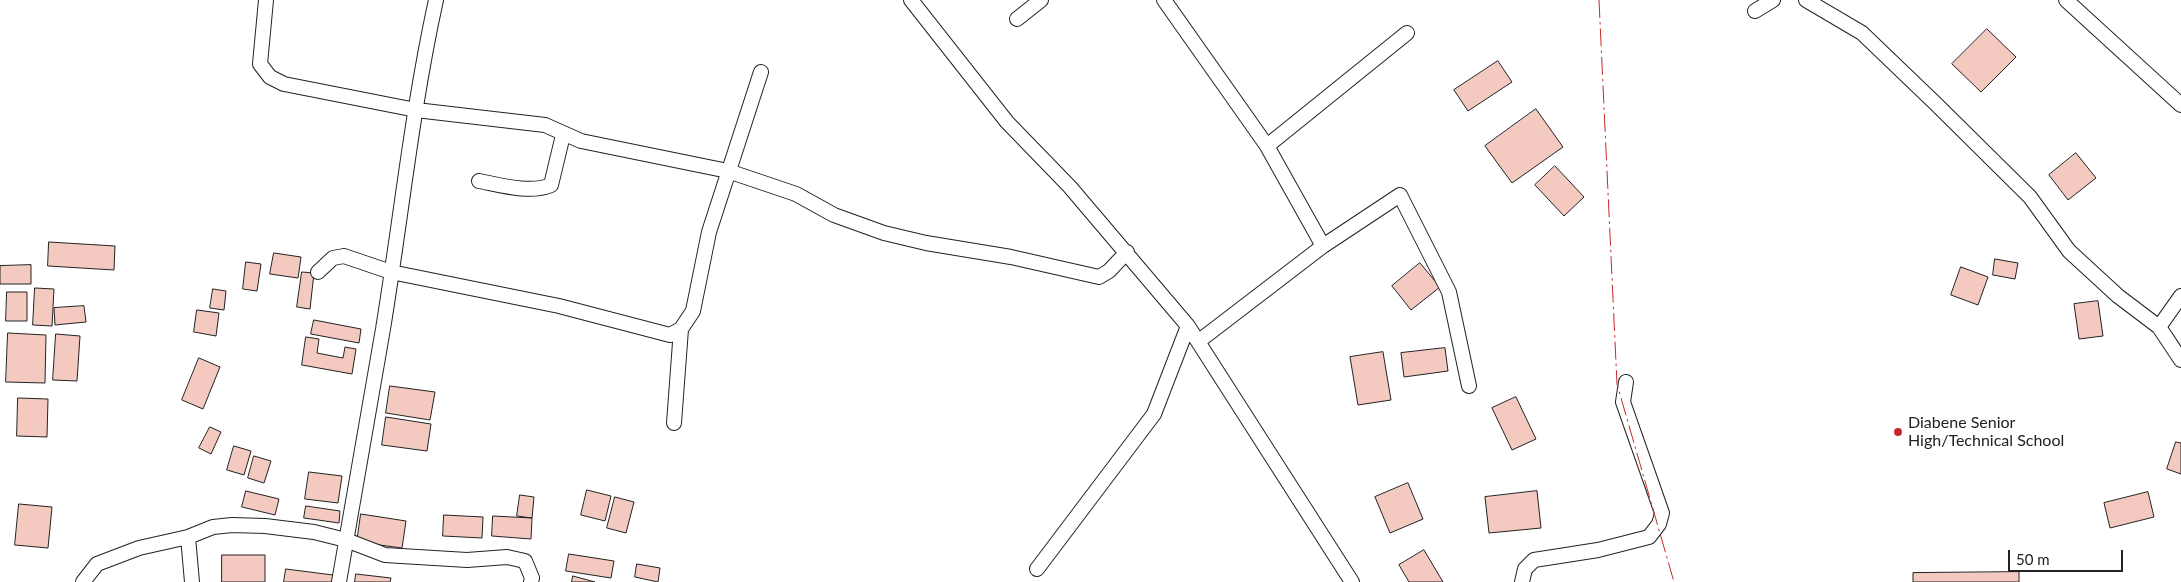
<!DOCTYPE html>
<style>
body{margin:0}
#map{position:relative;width:2181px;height:582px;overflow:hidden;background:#fff;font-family:Lato,sans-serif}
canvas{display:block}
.scale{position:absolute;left:2008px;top:550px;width:115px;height:22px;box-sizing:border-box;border:2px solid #222;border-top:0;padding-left:6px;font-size:15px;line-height:18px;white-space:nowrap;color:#222;-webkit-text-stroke:4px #fff;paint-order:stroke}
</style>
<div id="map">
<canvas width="2181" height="582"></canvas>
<div class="scale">50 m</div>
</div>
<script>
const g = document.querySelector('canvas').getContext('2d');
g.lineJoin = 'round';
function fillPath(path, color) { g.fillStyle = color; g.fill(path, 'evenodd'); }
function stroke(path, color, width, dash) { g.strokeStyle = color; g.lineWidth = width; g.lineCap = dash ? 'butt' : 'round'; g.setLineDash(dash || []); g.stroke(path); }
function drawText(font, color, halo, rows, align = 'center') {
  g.font = font + ' Lato,sans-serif'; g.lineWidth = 4; g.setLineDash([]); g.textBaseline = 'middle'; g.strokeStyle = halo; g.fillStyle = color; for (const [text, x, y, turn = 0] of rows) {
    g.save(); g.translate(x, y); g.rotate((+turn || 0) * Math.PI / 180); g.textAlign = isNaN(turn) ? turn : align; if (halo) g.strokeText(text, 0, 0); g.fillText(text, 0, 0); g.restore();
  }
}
const building = new Path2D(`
 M1987 29 2016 57 1981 92 1952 64Z
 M1498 61 1512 82 1468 111 1454 90Z
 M1536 109 1563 147 1512 183 1485 146Z
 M2076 153 2096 178 2068 200 2049 175Z
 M1555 166 1584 197 1564 216 1535 185Z
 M49 242 115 246 114 270 48 266Z
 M274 253 301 257 298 278 270 274Z
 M1995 259 2018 263 2015 279 1993 275Z
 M246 262 261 264 257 291 243 289Z
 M1420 263 1440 287 1411 310 1392 286Z
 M31 265V284H0V266Z
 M1961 267 1988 277 1978 305 1951 295Z
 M302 272 314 273 310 309 297 307Z
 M35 288 54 289 52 326 33 325Z
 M213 289 226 291 224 310 210 308Z
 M7 292H27V321H6Z
 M2098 301 2103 336 2079 339 2074 304Z
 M84 306 86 322 55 325 54 308Z
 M197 310 219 313 216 336 194 332Z
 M314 320 361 329 359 343 311 334Z
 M8 333 46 335 45 383 6 382Z
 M56 334 80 336 77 381 53 380Z
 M306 337 319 339 317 353 343 358 345 347 356 349 352 374 302 365Z
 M1445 348 1448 371 1404 377 1401 353Z
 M1383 352 1391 400 1358 405 1350 357Z
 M199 358 220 367 203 409 182 400Z
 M390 386 435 392 430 420 386 413Z
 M1516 397 1536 439 1512 450 1492 408Z
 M18 398 48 399 47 437 17 436Z
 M386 417 431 424 427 451 382 445Z
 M210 427 221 432 211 454 199 448Z
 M2176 442 2181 443V474L2167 469Z
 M234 446 251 451 244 475 227 470Z
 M254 456 271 461 264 483 248 478Z
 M309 472 342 476 338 503 305 499Z
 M1408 483 1423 519 1390 533 1375 497Z
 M587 490 611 496 605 521 581 515Z
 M246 491 279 499 275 515 242 507Z
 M1537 491 1541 528 1489 533 1485 497Z
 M2148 492 2154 517 2110 528 2104 503Z
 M520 495 534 497 532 518 517 516Z
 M615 497 634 502 626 533 607 528Z
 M19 504 52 507 48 548 15 545Z
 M306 506 340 511 339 523 304 518Z
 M361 514 406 521 402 548 357 542Z
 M444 515 483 517 482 538 443 536Z
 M493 516 532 518 531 539 492 536Z
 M1424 550 1443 582H1409L1399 565Z
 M569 554 614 561 611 578 566 571Z
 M222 555H265V582H222Z
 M637 564 660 568 658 582 635 577Z
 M286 569 333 575 332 582H284Z
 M2019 572V582H1913V573Z
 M356 574 391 578 390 582H355Z
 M573 576 595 582H572Z`);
fillPath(building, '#f3c9c0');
stroke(building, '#222', 1);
const minor = new Path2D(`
 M266 0 260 64 270 77 284 84 416 110 545 125 581 141 728 171 796 194 834 215 884 233 926 243 1011 257 1099 277 1109 271 1127 252
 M911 0 1007 122 1070 187 1188 326 1352 582
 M1164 0 1267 146 1323 246
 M1806 0 1862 33 1936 104 2030 197 2069 251 2118 296 2159 327 2181 360
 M2066 0 2181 105
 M1755 11 1773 0
 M1017 19 1041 0
 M1267 146 1407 33
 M479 181C500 185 530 194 551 185L563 135
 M318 272 333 258 344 256 391 272 559 306 670 335 681 329 693 311 709 232 761 72
 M2159 327 2181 296
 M1199 341 1323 246 1400 195 1449 292 1469 386
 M674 423 681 329
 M188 537 192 582
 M1037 569 1154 414 1188 326
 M83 582 97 564 139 548 188 537 213 527 232 525 265 526 314 532 346 540 385 555 467 560 507 557 525 561 532 578 531 582
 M339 582C353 497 368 413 383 329 401 219 412 109 436 0
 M1522 582 1525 569 1534 560 1598 550 1649 537 1659 524 1662 513 1623 402 1626 382`);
stroke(minor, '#222', 16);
stroke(minor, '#fff', 14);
stroke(new Path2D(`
 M1599 0 1617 384 1674 582`), '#c62828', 1, [18, 4, 2.5, 4]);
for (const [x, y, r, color] of [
 [1898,432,5,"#c62828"]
]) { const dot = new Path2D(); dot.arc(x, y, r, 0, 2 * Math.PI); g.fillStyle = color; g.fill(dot); stroke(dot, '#fff', 2); }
drawText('16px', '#222', '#fff', [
 ["Diabene Senior",1908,423],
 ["High/Technical School",1908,441]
], 'left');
</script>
